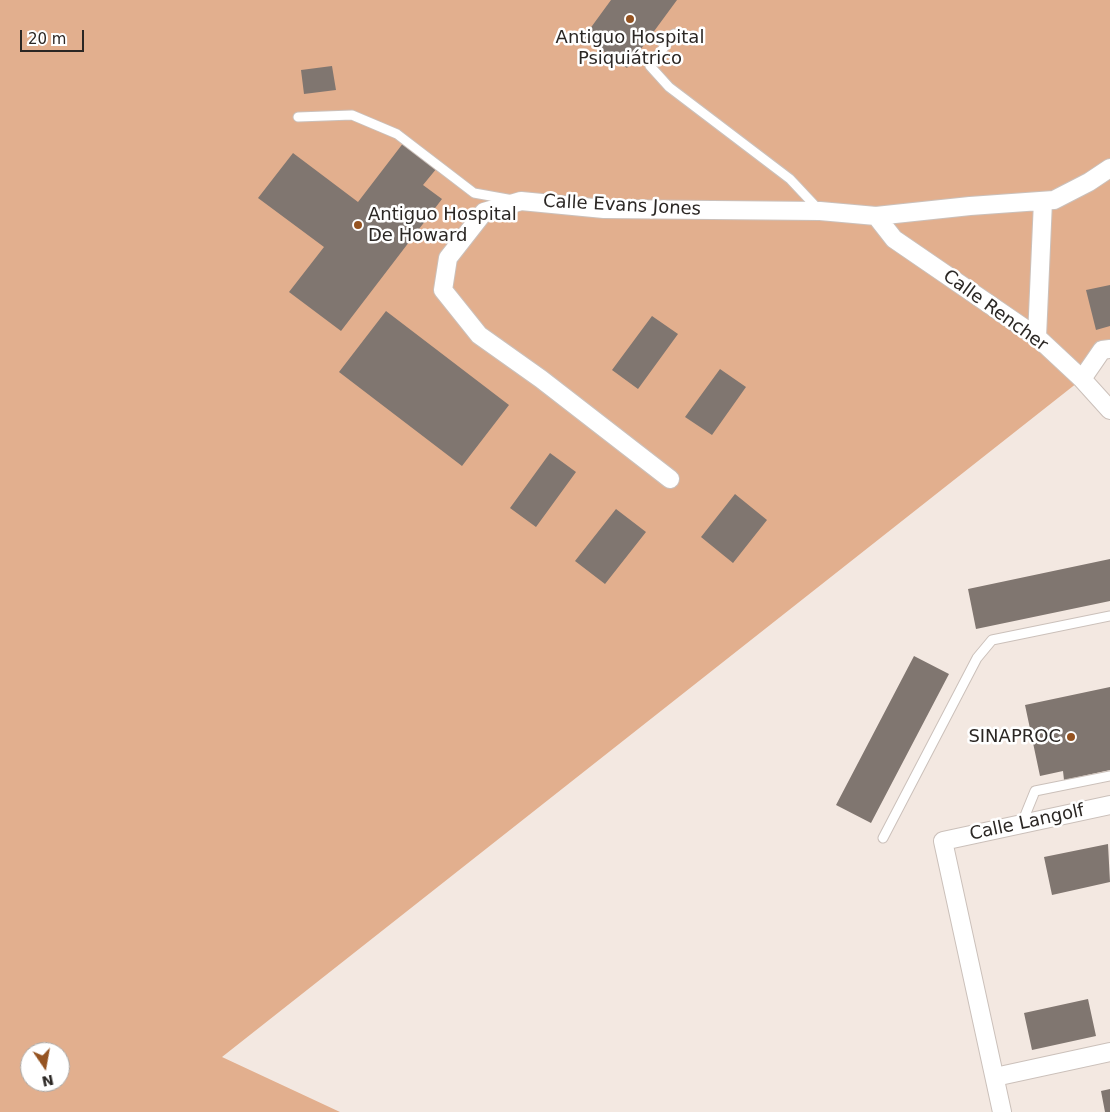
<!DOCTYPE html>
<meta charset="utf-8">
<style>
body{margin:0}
#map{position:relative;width:1110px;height:1112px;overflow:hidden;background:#f3e8e1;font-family:"DejaVu Sans",sans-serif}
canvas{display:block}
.north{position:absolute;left:20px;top:1042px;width:50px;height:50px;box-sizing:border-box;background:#fff;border:1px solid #aaa9a7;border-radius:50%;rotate:168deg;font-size:14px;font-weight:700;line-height:20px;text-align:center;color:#2b2724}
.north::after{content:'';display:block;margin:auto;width:18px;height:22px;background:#955321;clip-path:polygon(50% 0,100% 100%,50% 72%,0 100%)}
.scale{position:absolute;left:20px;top:30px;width:64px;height:22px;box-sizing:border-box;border:2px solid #2b2724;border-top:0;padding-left:6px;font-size:15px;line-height:18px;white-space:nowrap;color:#2b2724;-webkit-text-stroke:4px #fff;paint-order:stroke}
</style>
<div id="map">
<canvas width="1110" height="1112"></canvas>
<div class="north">N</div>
<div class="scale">20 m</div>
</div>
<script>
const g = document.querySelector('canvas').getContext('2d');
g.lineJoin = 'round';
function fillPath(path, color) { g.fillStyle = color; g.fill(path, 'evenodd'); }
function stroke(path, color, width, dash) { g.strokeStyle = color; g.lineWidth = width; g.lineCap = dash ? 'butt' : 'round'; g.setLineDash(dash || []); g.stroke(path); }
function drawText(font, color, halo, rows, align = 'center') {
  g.font = font + ' "DejaVu Sans",sans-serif'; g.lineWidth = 5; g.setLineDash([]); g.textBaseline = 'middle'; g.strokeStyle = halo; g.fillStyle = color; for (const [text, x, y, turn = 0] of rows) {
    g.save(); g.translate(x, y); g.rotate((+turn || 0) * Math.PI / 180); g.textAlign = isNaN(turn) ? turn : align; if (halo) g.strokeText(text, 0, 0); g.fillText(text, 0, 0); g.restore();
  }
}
fillPath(new Path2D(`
 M0 0H1110V357L222 1057 340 1112H0ZM30 1052H60V1082H30Z`), '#e2af8e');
fillPath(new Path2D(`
 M611 0H677L627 68 584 37Z
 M332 66 336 90 304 94 301 70Z
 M404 142 437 168 423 185 442 199 341 331 289 292 324 247 258 198 293 153 358 202Z
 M1110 285V326L1096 330 1086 290Z
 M386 311 509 405 462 466 339 372Z
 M652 316 678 334 638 389 612 370Z
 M720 369 746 387 712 435 685 417Z
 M550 453 576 472 536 527 510 508Z
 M735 494 767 520 733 563 701 537Z
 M616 509 646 532 605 584 575 561Z
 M1110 559V601L976 629 968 589Z
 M914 656 949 674 871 823 836 805Z
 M1110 687V770L1064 780 1063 771 1040 776 1025 705Z
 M1108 844 1110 882 1052 895 1044 857Z
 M1088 999 1096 1036 1032 1050 1024 1013Z
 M1110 1089V1112H1105L1101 1091Z`), '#807670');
const lane = new Path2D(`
 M674 34 650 66 669 87 790 179 820 211
 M298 117 352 115 397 134 474 193 513 200
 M1022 823 1035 791 1110 776
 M883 838 977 658 992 640 1110 616`);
const street = new Path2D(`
 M876 216 894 239 1037 337 1082 379 1110 410
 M1037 337 1043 201
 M1082 379 1102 350 1110 349
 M670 479 541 379 479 335 443 290 448 258 484 212 521 201 604 209 820 211 876 216 970 206 1054 200 1089 182 1110 168
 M995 1077 1110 1052
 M1002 1112 943 841 1110 805`);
stroke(lane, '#cbc0ba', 11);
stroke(street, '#cbc0ba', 20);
stroke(lane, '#fff', 9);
stroke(street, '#fff', 18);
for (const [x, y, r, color] of [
 [630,19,5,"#955321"],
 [358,225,5,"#955321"],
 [1071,737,5,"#955321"]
]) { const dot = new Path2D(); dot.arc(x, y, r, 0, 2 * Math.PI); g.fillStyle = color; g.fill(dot); stroke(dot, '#fff', 2); }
drawText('18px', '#2b2724', '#fff', [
 ["Antiguo Hospital",630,38],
 ["Psiquiátrico",630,59],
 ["Antiguo Hospital",368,215,"left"],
 ["De Howard",368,236,"left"],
 ["SINAPROC",1061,737,"right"]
]);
drawText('18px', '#2b2724', '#fff', [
 ["Calle Evans Jones",622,206,3],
 ["Calle Rencher",995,311,36],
 ["Calle Langolf",1027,823,-12]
]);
</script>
